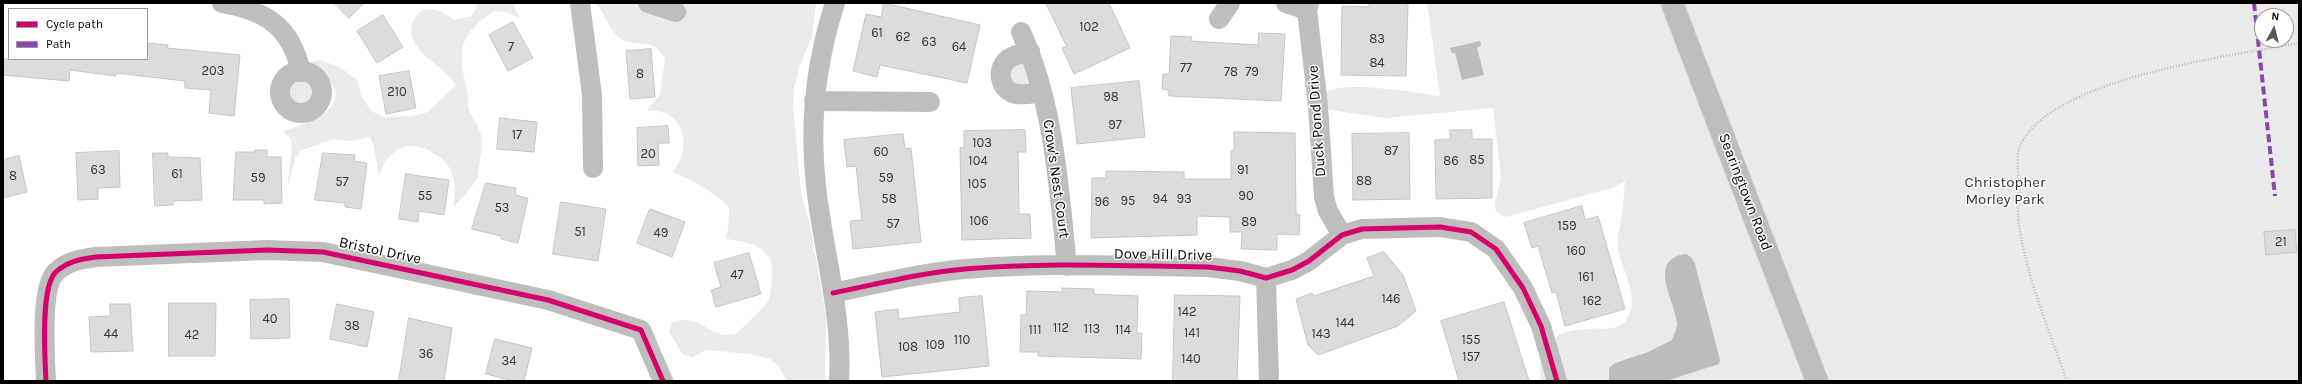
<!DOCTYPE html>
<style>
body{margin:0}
#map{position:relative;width:2302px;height:384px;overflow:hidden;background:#fff;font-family:Karla,sans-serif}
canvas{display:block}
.frame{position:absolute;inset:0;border:4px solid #000;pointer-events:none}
.legend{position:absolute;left:8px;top:8px;width:140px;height:52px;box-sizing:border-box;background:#fff;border:1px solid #999;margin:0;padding:5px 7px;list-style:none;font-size:12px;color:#000}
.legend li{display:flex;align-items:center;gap:8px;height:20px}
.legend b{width:20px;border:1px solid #999}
.north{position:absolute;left:2254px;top:8px;width:40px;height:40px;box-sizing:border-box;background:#fff;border:1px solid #999;border-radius:50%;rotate:7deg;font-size:11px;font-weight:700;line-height:16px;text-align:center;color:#000}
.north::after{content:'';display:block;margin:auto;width:14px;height:18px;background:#595959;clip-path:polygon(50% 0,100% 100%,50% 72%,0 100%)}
</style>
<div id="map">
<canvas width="2302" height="384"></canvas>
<div class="frame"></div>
<ul class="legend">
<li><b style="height:5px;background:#d6006c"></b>Cycle path</li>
<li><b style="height:5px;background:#8e44ad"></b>Path</li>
</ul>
<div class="north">N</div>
</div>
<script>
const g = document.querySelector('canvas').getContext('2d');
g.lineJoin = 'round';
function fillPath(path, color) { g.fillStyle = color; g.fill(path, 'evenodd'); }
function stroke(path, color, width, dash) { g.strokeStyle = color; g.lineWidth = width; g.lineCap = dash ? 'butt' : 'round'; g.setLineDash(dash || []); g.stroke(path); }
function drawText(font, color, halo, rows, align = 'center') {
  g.font = font + ' Karla,sans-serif'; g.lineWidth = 3; g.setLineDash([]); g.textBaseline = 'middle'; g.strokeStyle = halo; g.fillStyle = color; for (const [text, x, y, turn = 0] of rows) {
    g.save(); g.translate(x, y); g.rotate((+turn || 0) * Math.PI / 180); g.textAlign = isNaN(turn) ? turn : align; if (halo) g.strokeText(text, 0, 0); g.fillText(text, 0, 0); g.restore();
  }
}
fillPath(new Path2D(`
 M478 3H512L520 18 505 12 494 11C457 37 458 50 467 91 469 98 467 107 470 112 482 135 484 134 480 161 479 166 479 172 478 176 473 188 462 197 454 207 455 195 456 185 452 173 447 157 417 140 401 148 389 154 383 164 379 176L374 147 370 137 353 141 333 139 300 151 296 157 287 188 292 147 291 139 283 132C299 125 344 113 334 88 331 78 319 69 312 62L321 60 341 68 357 80 361 95 371 111 385 117 412 116 428 112 456 85C444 66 422 60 413 39 408 26 415 9 430 9 439 9 447 15 454 20L472 16Z
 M596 3H816L812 36 799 68 794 88 793 106 801 193 810 225 826 316 825 381H787L779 367 770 359 750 354 706 350 693 357 682 354 669 331 672 323C692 313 703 328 720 334 725 336 731 334 736 334 743 327 764 308 768 301 771 295 771 286 772 280 776 247 752 242 725 239L728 229 729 207C713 192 693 180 673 172 686 156 689 131 671 116 665 111 655 111 647 110L660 95 665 58C650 35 639 49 621 39 609 32 605 13 596 3Z
 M1427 3H2299V381H1541C1537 346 1551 331 1586 329 1599 327 1616 333 1626 320 1642 299 1621 270 1618 247 1617 233 1622 219 1623 205 1624 197 1624 189 1625 181L1612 188 1506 217 1496 212 1495 203 1501 178 1493 108 1385 118 1330 110 1326 107 1324 93C1344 79 1415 93 1440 96ZM2262 16H2286V40H2262Z
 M1028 54 1039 90 1018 92 1003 67Z
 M280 93a21 21 0 1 1 42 0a21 21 0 1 1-42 0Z`), '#eaeaea');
fillPath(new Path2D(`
 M1480 41 1481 46 1477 47 1484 75 1462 80 1455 53H1452L1450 48Z
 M1686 254 1691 257 1695 264 1720 360 1719 364 1666 381H1609V368L1615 363 1648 352 1672 340C1674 334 1678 327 1677 322 1674 299 1647 259 1686 254Z`), '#bcbcbc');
const building = new Path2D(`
 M334 3H364L349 18Z
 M884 3 980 25 967 83 880 65 877 77 853 71 866 14 881 17Z
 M1046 3H1109L1130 48 1074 74 1062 48 1066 46Z
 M1369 3H1408L1406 76 1341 75 1342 6 1369 7Z
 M383 15 403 47 377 63 357 31Z
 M513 22 533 58 508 71 489 35Z
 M1259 33 1285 34 1281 101 1169 96V90L1162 89 1163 74H1169L1171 36 1192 37 1191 41 1258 45Z
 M147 43 168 45 167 48 240 55 234 116 209 113 211 90 185 88V81L116 73V76L70 70 69 81 3 75V59H147Z
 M651 49 655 97 630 99 626 51Z
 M409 71 416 108 386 114 379 76Z
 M1139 81 1145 137 1077 144 1071 88Z
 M500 118 537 122 534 152 497 149Z
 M668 126 669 143H658L659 165 638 166 637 128Z
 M1025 130 1026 152H1018L1019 214H1030L1031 238 962 240 960 148 964 147V131Z
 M1450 130H1472V139H1492V198L1436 199 1435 140 1450 139Z
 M1234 132 1295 133 1296 214 1300 215 1299 235 1277 234V250L1241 249 1242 232H1230V217L1197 216V235L1091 238 1092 178H1106V171L1184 172V179H1231V151L1234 150Z
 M1409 133 1410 199 1353 200 1352 134Z
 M903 134 905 149 911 148 921 242 853 249 850 221 862 220 856 166 847 167 844 140Z
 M255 150H267V157H281L282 203 264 204V200H233L236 152H255Z
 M119 151 120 187 98 188V199L78 200 76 153Z
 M153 153H168V157L200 158 202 200 173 201V205L155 206Z
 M323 153 355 155 354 161 367 163 361 209 345 207V203L315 200Z
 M19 156 27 192 3 198V160Z
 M406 174 449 180 444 215 419 211 418 222 399 219Z
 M486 183 516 188 515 195 528 198 518 243 501 239V236L472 229Z
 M561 202 606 209 598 261 553 254Z
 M1582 206 1585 220 1598 216 1625 309 1565 326 1556 292 1552 293 1538 246 1532 248 1524 223Z
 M650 209 685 222 672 257 637 243Z
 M2295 230 2297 252 2266 255 2264 232Z
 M1384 252 1403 275 1416 311 1398 326 1318 355 1308 345 1296 299 1312 293 1314 296 1374 276 1367 258Z
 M749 253 761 294 716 307 711 290 721 287 714 263Z
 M1062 288 1094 289V294L1138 296 1137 333H1142L1141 359 1038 356V352H1020L1021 315H1026L1027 291 1062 292Z
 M1175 295 1240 296 1237 381H1173Z
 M982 296 989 366 882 377 875 312 898 309 899 319 960 312 959 298Z
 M289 299 290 338 251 339 250 300Z
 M1504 302 1529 381H1459L1441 321Z
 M169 303H216L215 356H169Z
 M110 304H130L133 351 91 352 89 317 110 316Z
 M337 304 374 312 367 347 330 339Z
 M409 318 452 328 444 381H399Z
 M495 339 532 348 524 381H514L486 374Z`);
fillPath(building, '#dcdcdc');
stroke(building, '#c5c5c5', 1);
const major = new Path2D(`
 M1672 3 1817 381`);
stroke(major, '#dbdbdb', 24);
stroke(new Path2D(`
 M2067 381C2049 330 2027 278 2019 225 2017 211 2019 196 2019 182 2018 172 2016 156 2020 146 2050 78 2231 56 2299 43`), '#b8b8b8', 2.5, [1, 2]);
stroke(new Path2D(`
 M222 3C266 11 291 26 301 72
 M580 3 592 95 593 168
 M648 3 676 12
 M835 3C816 62 809 124 816 186 823 251 843 315 839 381
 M1286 3 1307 10
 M1309 3 1307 10 1318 106 1324 197 1328 211 1342 235
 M1219 19 1230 3
 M1021 32C1054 104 1059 188 1067 266
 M1030 51C1022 54 1012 55 1007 60 995 71 1001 92 1017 94 1025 95 1034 93 1042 92
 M280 92a21 21 0 1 1 42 0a21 21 0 1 1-42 0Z
 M814 101 930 102
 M1266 278 1269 381
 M833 293C877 284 920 273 965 269 1045 262 1127 266 1208 267L1240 271 1266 278 1292 270 1309 261 1342 235 1362 229 1440 227 1471 232 1496 249 1523 288 1541 326 1557 381
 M46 381C45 359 40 286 56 272 68 261 81 259 96 257L267 250 323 252 548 300 641 330 663 381`), '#bebebe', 20);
stroke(major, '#bdbdbd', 22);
stroke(new Path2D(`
 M2254 3 2275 196`), '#8e44ad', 4, [8, 4]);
stroke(new Path2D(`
 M833 293C877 284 920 273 965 269 1045 262 1127 266 1208 267L1240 271 1266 278 1292 270 1309 261 1342 235 1362 229 1440 227 1471 232 1496 249 1523 288 1541 326 1557 381
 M46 381C45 359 40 286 56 272 68 261 81 259 96 257L267 250 323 252 548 300 641 330 663 381`), '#d6006c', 5);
drawText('13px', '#373737', null, [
 ["102",1089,27],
 ["61",877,33],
 ["62",903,37],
 ["83",1377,39],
 ["63",929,42],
 ["7",511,47],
 ["64",959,47],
 ["84",1377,63],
 ["77",1186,68],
 ["203",213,71],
 ["78",1231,72],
 ["79",1252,72],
 ["8",640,74],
 ["210",397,92],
 ["98",1111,97],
 ["97",1115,125],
 ["17",517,135],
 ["103",982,143],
 ["87",1391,151],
 ["60",881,152],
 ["20",648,154],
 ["85",1477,160],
 ["104",978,161],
 ["86",1451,161],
 ["63",98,170],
 ["91",1243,170],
 ["61",177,174],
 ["8",13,176],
 ["59",258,178],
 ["59",886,178],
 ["88",1364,181],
 ["57",342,182],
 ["105",977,184],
 ["55",425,196],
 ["90",1246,196],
 ["58",889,199],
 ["94",1160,199],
 ["93",1184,199],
 ["95",1128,201],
 ["96",1102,202],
 ["53",502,208],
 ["106",979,221],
 ["89",1249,222],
 ["57",893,224],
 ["159",1567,226],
 ["51",580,232],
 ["49",661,233],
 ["21",2281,242],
 ["160",1576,251],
 ["47",737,275],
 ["161",1586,277],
 ["146",1391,299],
 ["162",1592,301],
 ["142",1187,312],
 ["40",270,319],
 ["144",1345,323],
 ["38",352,326],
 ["112",1061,328],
 ["113",1092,329],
 ["111",1035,330],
 ["114",1123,330],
 ["141",1192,333],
 ["44",111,334],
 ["143",1321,334],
 ["42",192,335],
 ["110",962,340],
 ["155",1471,340],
 ["109",935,345],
 ["108",908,347],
 ["36",426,354],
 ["157",1471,357],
 ["140",1191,359],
 ["34",509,361]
]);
drawText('15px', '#000', '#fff', [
 ["Duck Pond Drive",1317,121,-94],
 ["Crow's Nest Court",1056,179,82],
 ["Searingtown Road",1745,192,69],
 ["Bristol Drive",380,251,12],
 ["Dove Hill Drive",1163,255,1]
]);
drawText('15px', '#2f2f2f', '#fff', [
 ["Christopher",2005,183],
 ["Morley Park",2005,200]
]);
</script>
